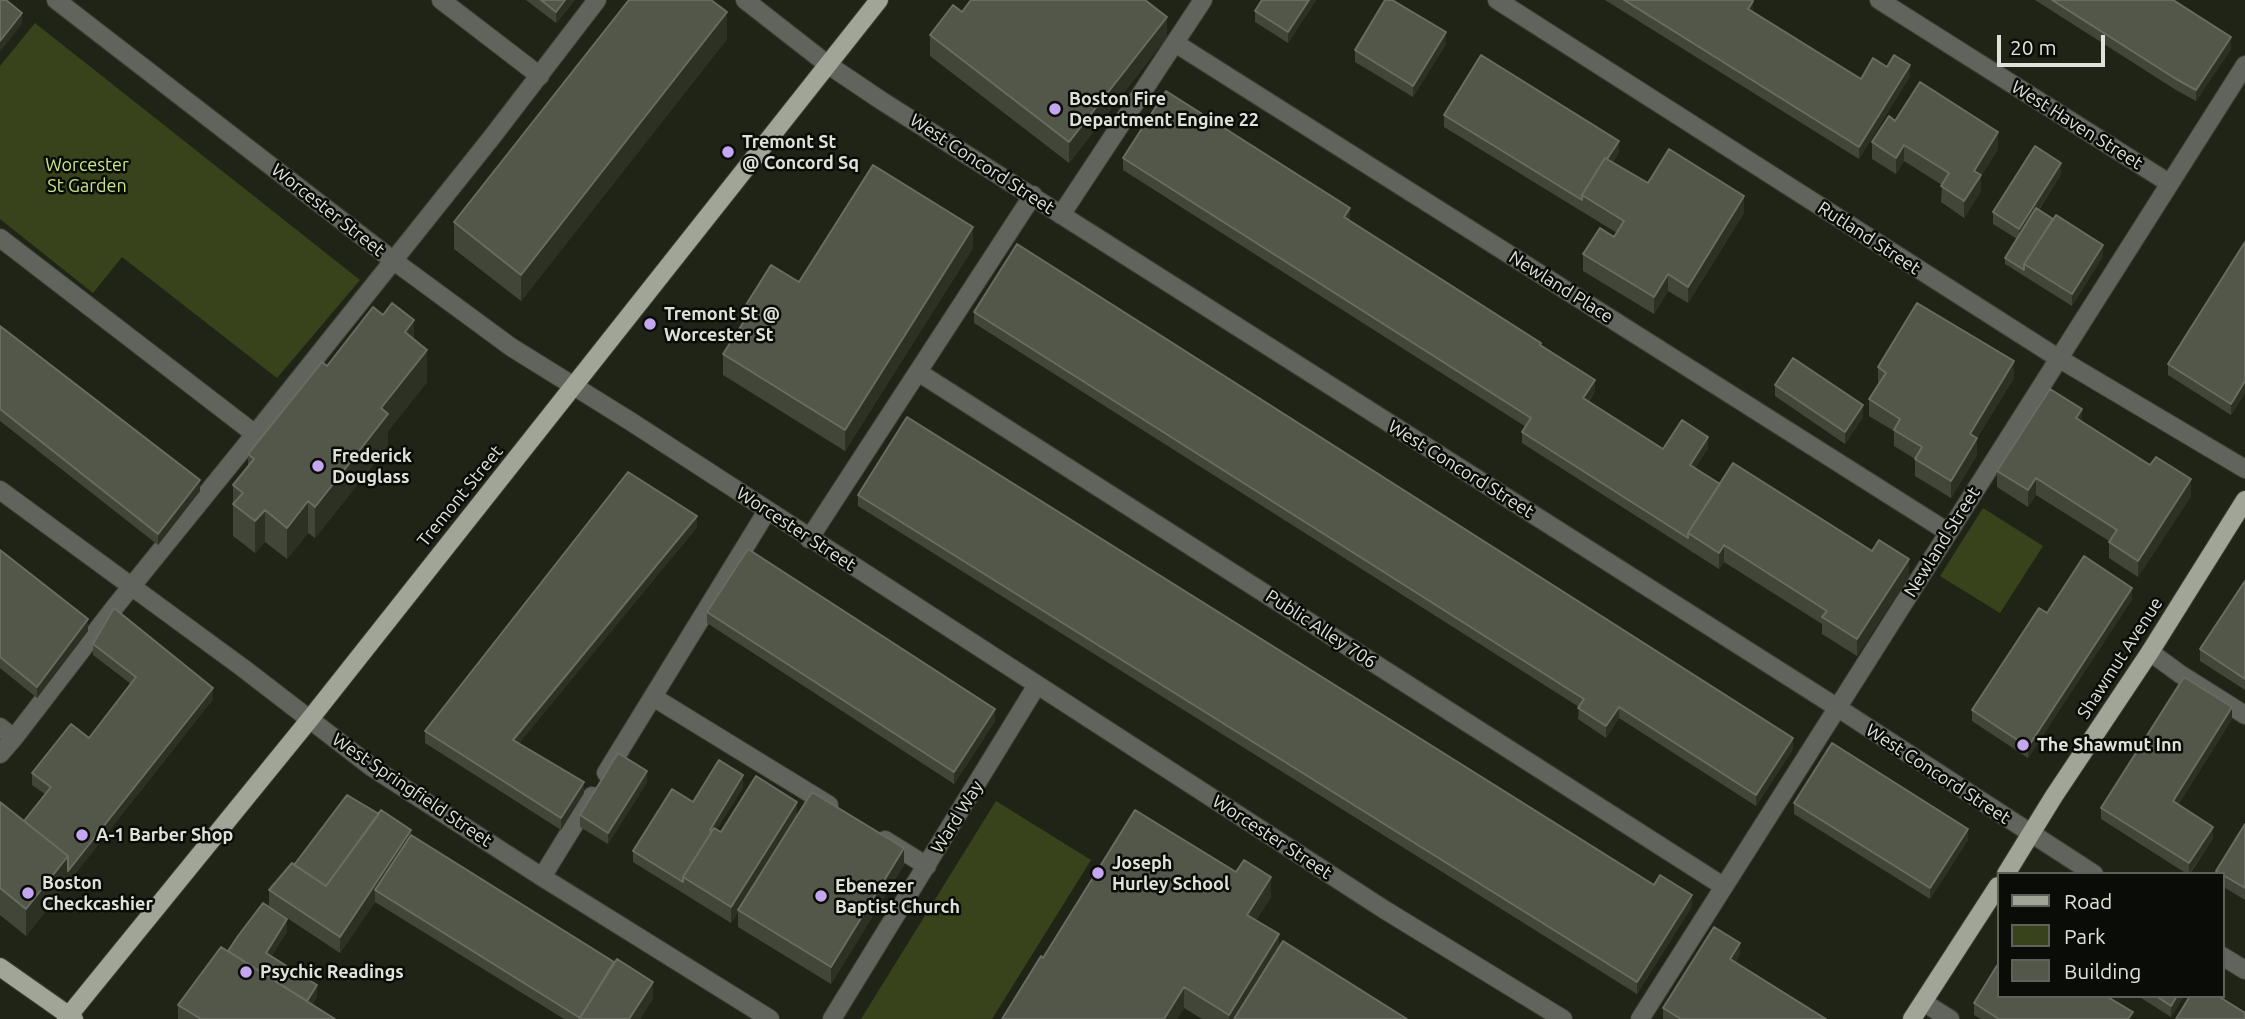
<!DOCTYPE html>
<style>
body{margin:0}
#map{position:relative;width:2245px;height:1019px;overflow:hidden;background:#202417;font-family:Ubuntu,sans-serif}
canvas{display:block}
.legend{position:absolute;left:1997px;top:872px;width:228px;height:126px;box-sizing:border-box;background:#0a0c07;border:2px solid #5f625b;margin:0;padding:9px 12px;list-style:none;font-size:21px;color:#dfe2da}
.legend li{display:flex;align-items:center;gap:14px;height:35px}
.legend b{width:35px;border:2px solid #5f625b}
.scale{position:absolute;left:1997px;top:35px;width:108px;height:32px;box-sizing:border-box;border:4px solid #dfe2da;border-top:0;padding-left:9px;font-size:21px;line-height:24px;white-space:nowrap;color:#dfe2da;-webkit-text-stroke:5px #0a0c07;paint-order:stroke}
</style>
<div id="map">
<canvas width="2245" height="1019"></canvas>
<ul class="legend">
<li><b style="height:9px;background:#a0a598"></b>Road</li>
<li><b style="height:19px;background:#38431c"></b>Park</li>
<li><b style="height:19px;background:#52574a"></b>Building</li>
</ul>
<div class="scale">20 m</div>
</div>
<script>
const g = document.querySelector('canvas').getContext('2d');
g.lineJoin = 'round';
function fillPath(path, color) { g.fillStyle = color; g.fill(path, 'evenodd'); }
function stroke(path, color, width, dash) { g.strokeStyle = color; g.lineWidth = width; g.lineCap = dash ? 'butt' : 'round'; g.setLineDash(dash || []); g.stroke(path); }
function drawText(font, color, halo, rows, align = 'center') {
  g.font = font + ' Ubuntu,sans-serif'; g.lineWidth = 5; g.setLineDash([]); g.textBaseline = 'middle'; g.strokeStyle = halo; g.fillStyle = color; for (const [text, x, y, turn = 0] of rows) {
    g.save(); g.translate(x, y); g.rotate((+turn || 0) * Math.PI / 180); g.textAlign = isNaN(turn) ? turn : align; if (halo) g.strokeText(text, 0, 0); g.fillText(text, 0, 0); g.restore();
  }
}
fillPath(new Path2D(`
 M35 23 360 280 277 378 122 257 93 293 0 219V66Z
 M1983 508 2043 546 2000 613 1940 576Z
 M996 801 1091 860 992 1019H861Z`), '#38431c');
const minor = new Path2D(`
 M56 0 394 261 511 347 630 421 1385 910 1563 1019
 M441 0 540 76
 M745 0 827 64 882 101 1838 708 2094 874
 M1497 0 2058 358 2245 469
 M1879 0 2169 183
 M1175 43 1948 532
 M1061 215 1203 0
 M0 238 255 434 492 137 597 0
 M918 372 1723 886
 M0 490 243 668 373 768 542 877 770 1019
 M809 539 1033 195
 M2150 652 2180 674 2245 715
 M653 697 829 805
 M0 727 14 738 114 608 255 434
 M0 754 14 738
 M606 773 767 511
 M885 840 927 866
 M542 877 592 796
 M2222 956 2245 970
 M1923 1002 1950 1019
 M832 1019 1037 685
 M1640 1019 2245 65`);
const major = new Path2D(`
 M2006 874 2054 796 2150 652 2245 500
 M0 967 74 1019
 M66 1019 310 719 879 0
 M1912 1019 1998 886`);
stroke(minor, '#3b3f32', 20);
stroke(major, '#3b3f32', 20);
stroke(minor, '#61635d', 18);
stroke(major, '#a0a598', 18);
fillPath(new Path2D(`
 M526 0H575L556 23Z
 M1262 0H1316L1288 43 1255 22V11Z
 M1605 0H1751L1753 11 1861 79 1887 67 1910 76 1859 159Z
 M2035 0H2173L2231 49 2196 101 2176 90Z
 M962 12 1167 37 1069 163 930 56V35Z
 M727 39 521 301 454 249V222Z
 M1446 44 1413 97 1355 62V50Z
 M1444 115 1619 152 1613 162 1648 183 1744 213 1688 303 1668 291 1654 314 1583 271V254L1614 237 1617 233 1444 127Z
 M1895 121 1998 149 1981 176V191L1964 218 1941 202 1942 185 1904 161 1896 174 1872 159V142Z
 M1123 158 1350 220V221L1541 346 1595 391 1589 402 1663 449 1708 448 1695 468 1720 484 1909 575 1857 656 1822 634V624L1724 562 1719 569 1522 443V432L1526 427 1123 170Z
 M2061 174 2039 210 2103 256 2072 306 2005 264V258L2017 239 1993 224V212Z
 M2245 242V393L2231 415 2168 375V364Z
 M973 248 845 451 723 375V354L744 322V308L799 282Z
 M974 312 1793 749 1756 806 1619 718 1606 738 1578 719 1579 707 974 323Z
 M0 326 200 491 158 545 0 421Z
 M414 340 427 382 388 431V446L315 538 308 533 287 559 265 542 255 553 233 536V485L248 466V454L327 366Z
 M1878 367 2014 378 1977 438V455L1951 498 1915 476V459L1894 446V431L1869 416V399L1879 384 1878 383Z
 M1775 385 1863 417 1845 444 1775 396Z
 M2082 422 2191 496 2138 577 2109 558V541L2036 495 2028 507 1997 487V471Z
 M858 495 1654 885 1692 906 1637 994 858 506Z
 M697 527 519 743 584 793 561 830 425 743V731Z
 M0 550 88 631 37 698 0 668Z
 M2245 581V690L2200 661V649Z
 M2132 599 2028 758 1972 721V710L2047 613Z
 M707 612 995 721 954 784 707 623Z
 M93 644 213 699 26 936 0 915V802L24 821 45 794 32 785V773L89 738 131 684 93 655Z
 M2232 719 2178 805 2213 838 2190 874H2187L2101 819V808Z
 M647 782 608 844 580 827V815Z
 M743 787 717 829 721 832 797 815 904 865 831 984 738 927V912L731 923 633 862V851L693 802Z
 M1794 803 1968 840 1930 899 1794 814Z
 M2245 824V900L2222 886V874H2216V871Z
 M411 835 653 998 640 1019H564L375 902 340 953 269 906V890L294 865Z
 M1271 897 1256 920 1279 947 1407 1019H1202L1184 1008 1177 1019H1002Z
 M287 931 271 957 317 997 312 1005 335 1019H178V1005L228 951Z
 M1740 954 1735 963 1826 1019H1663V1008Z
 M2138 996H2184L2171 1017Z
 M1974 1003 2133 1019H1981L1974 1015Z`), '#414639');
fillPath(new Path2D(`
 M565 0H575L556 23V12Z
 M1309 0H1316L1288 43V32Z
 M1753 1V13L1748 9Z
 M727 12V39L521 301V275Z
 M22 13V24L0 52V41Z
 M1167 17V37L1069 163V142Z
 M1446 32V44L1413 97V86Z
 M2231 37V49L2196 101V90Z
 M1910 65V76L1859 159V147Z
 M1998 132V149L1981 176V191L1964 218V201L1974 171Z
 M1619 141V152L1589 199 1584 196Z
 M1904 145V161L1896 174V158Z
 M2061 163V174L2019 240V229Z
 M1744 196V213L1688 303V287Z
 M1350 208V220L1344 229V217Z
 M973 227V248L845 451V430Z
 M2103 245V256L2072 306V294Z
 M1668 274V291L1654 314V297Z
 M414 320V352L405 332Z
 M427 350V382L388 431V446L315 538V507L381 408Z
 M2014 361V378L1970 450V434Z
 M1595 380V391L1583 410V398Z
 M2245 381V393L2231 415V404Z
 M1863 405V417L1845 444V432Z
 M2082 409V425L2076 418Z
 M1708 437V448L1690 476V465Z
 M1977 438V455L1951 498V481Z
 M2036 478V495L2028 507V490Z
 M2191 479V496L2138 577V561Z
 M200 480V491L158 545V534Z
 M308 501V533L287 559V528Z
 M265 510V542L255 553V521Z
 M697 516V527L513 751V740Z
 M1724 545V562L1719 569V553Z
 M1909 559V575L1857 656V639Z
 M2132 588V599L2028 758V747Z
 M88 619V631L37 698V687Z
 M213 688V699L26 936V909L68 856Z
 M1619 707V718L1606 738V726Z
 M2232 707V719L2173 813V801Z
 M995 709V721L954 784V772Z
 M1793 738V749L1756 806V795Z
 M647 771V782L608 844V833Z
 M743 775V787L714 834 710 830Z
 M584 782V793L561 830V818Z
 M797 802V818L731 923V907Z
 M2213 827V838L2189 874V863Z
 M1968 829V840L1930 899V888Z
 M411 830V847L375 890V902L340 953V937Z
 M904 848V865L831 984V967Z
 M1271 877V897L1247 935V915Z
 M1692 895V906L1637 994V982Z
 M287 919V931L266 965V953Z
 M1279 934V955L1239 1019H1229V1015Z
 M1740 943V954L1730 971V959Z
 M653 982V998L640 1019H629Z
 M317 985V997L303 1019 300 1012Z
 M1184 987V1008L1177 1019H1164Z
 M2177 996H2184L2171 1017V1006Z`), '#2d3124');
const building = new Path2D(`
 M0 0H6L22 13 0 41Z
 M541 0H565L556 12Z
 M629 0H711L727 12 521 275 454 222Z
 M971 0H1145L1167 17 1069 142 930 35 953 5 962 12Z
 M1262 0H1309L1288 32 1255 11Z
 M1385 0H1392L1446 32 1413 86 1355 50Z
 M1624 0H1751L1753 1 1748 9 1861 79 1873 58 1887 67 1894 55 1910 65 1859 147Z
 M2052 0H2173L2231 37 2196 90 2176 79Z
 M1481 55 1619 141 1607 159 1605 158 1582 195V200L1444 115Z
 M1920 82 1998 132 1974 171 1981 175 1964 201 1941 186 1949 173 1904 145 1896 158 1872 142 1889 116 1895 121Z
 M1166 91 1350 208 1344 217 1541 343 1540 345 1595 380 1583 398 1663 449 1682 420 1708 437 1690 465 1720 484 1688 533V538L1522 432 1531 418 1123 158Z
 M2035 146 2061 163 2019 229 1993 212Z
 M1669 149 1744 196 1688 287 1668 274 1654 297 1583 254 1600 228 1614 237 1624 221 1582 195 1605 158 1648 183Z
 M873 165 973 227 845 430 723 354 750 312 744 308 771 265 799 282Z
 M2036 208 2053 219 2024 264V270L2005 258Z
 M2056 215 2103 245 2072 294 2024 264Z
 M2245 242V381L2231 404 2168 364Z
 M1017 244 1793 738 1756 795 1619 707 1606 726 1578 708 1584 699 974 312Z
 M392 303 414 320 405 332 427 350 381 408 388 414 315 507 308 501 287 528 265 510 255 521 233 504 243 493 233 485 254 459 248 454 322 362 327 366 373 307 383 315Z
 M1917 303 2014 361 1970 434 1977 438 1951 481 1915 459 1922 447 1894 430 1900 419 1869 399 1886 373 1878 367Z
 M0 326 200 480 158 534 0 409Z
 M1793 358 1863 405 1845 432 1775 385Z
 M2050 389 2082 409 2076 418 2150 465 2156 457 2191 479 2138 561 2109 542 2117 530 2036 478 2028 490 1997 471Z
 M907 417 1654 885 1660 875 1692 895 1637 982 858 495Z
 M1733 463 1872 551 1879 540 1909 559 1857 639 1822 617 1827 611 1724 545 1719 553 1688 533Z
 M628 472 697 516 513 740 584 782 561 818 425 731Z
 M748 549 995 709 954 772 707 612Z
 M0 550 88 619 37 687 0 657Z
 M2084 556 2132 588 2028 747 1972 710 2039 608 2047 613Z
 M2245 581V679L2200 649Z
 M114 608 213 688 68 871V856L24 821 51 787 32 773 71 724 89 738 136 677 93 644Z
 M2184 677 2232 707 2173 801 2213 827 2189 863 2101 808Z
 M1832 743 1968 829 1930 888 1794 803Z
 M618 753 647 771 608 833 580 815Z
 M719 760 743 775 710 830 712 831 683 877V882L633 851 672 789 693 802Z
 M756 776 797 802 731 907 683 877 714 828 721 832Z
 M812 792 904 848 831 967 738 910Z
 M347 795 379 814 326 886 294 865Z
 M0 802 68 856 26 909 0 888Z
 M381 810 411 830 340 937 269 890 292 863 326 886Z
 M1135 810 1236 872 1244 860 1271 877 1247 915 1279 934 1229 1015 1184 987 1164 1019H1002L1041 956 1043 958Z
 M2245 824V888L2216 871Z
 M411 835 614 962 580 1018 375 890Z
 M263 903 287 919 266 953 317 985 307 1001 228 951 238 936Z
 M1714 927 1740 943 1730 959 1826 1019H1681L1663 1008Z
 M1283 941 1407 1019H1234Z
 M221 947 335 1019H201L178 1005Z
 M617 959 653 982 629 1019H579Z
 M1998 964V996H2106L2133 1012 2128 1019H1999L1974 1003Z
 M2156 996H2177L2171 1006Z
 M2190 996H2218L2245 1013V1019H2176Z`);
fillPath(building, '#52574a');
stroke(building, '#686c61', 2);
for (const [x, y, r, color] of [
 [1055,109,7,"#c5a7f1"],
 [728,152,7,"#c5a7f1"],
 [650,324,7,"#c5a7f1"],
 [318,466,7,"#c5a7f1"],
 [2023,745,7,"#c5a7f1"],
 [82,835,7,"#c5a7f1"],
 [1098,873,7,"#c5a7f1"],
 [28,893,7,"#c5a7f1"],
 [821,896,7,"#c5a7f1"],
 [246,972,7,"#c5a7f1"]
]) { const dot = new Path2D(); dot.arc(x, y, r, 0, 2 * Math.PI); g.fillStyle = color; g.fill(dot); stroke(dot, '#0a0c07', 2.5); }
drawText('bold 18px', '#dfe2da', '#0a0c07', [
 ["Boston Fire",1069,99],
 ["Department Engine 22",1069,120],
 ["Tremont St",742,142],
 ["@ Concord Sq",742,163],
 ["Tremont St @",664,314],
 ["Worcester St",664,335],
 ["Frederick",332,456],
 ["Douglass",332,477],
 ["The Shawmut Inn",2037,745],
 ["A-1 Barber Shop",96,835],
 ["Joseph",1112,863],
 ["Hurley School",1112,884],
 ["Boston",42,883],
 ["Checkcashier",42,904],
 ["Ebenezer",835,886],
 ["Baptist Church",835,907],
 ["Psychic Readings",260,972]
], 'left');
drawText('18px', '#dfe2da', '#0a0c07', [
 ["West Haven Street",2077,125,32],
 ["West Concord Street",982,164,33],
 ["Worcester Street",328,210,38],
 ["Rutland Street",1869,238,33],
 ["Newland Place",1561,287,32],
 ["West Concord Street",1461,469,32],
 ["Tremont Street",460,496,-51],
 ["Worcester Street",796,529,33],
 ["Newland Street",1942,542,-58],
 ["Public Alley 706",1321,629,33],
 ["Shawmut Avenue",2120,658,-57],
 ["West Concord Street",1938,774,33],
 ["West Springfield Street",412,790,34],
 ["Ward Way",957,817,-58],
 ["Worcester Street",1272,837,33]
]);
drawText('18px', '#c9e589', '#0a0c07', [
 ["Worcester",87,165],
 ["St Garden",87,186]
]);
</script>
